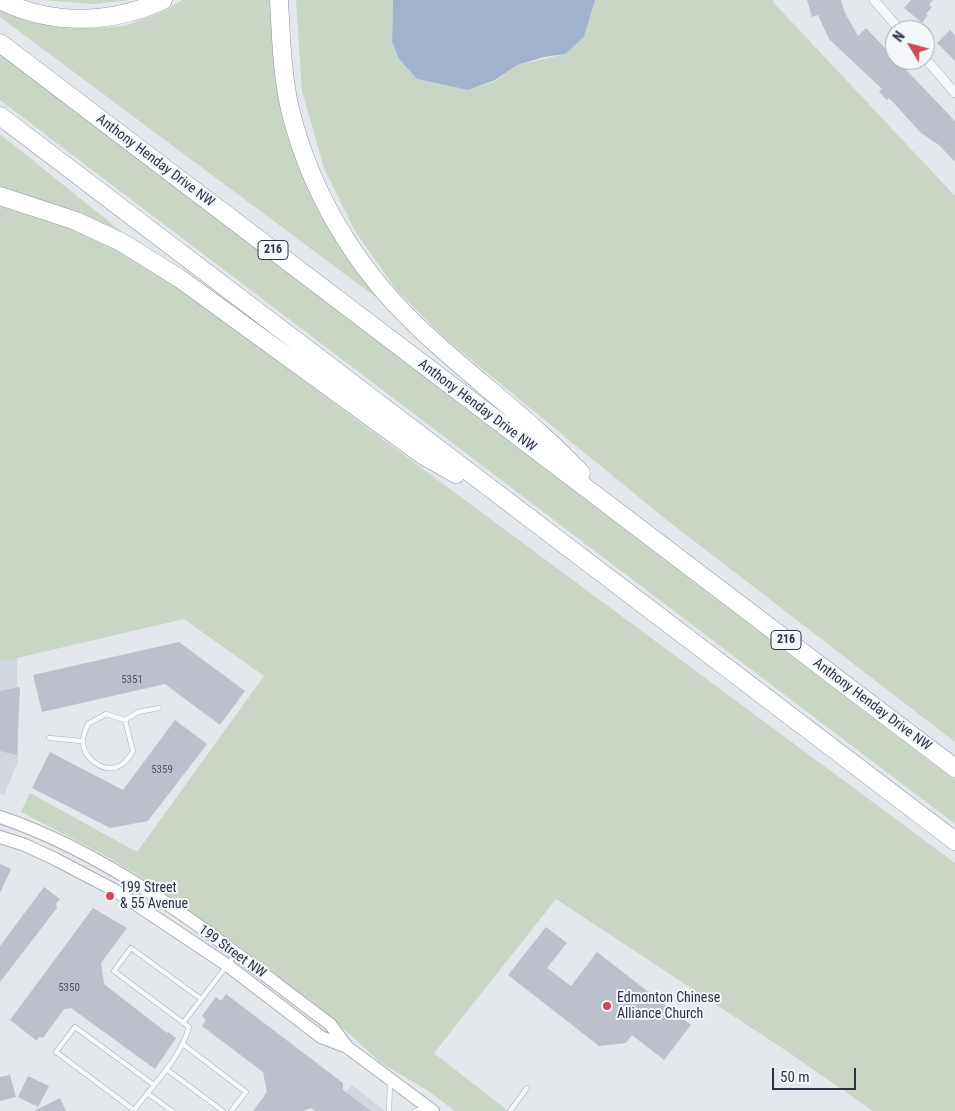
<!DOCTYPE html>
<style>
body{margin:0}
#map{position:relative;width:955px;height:1111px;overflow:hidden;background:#e4e7ec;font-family:"Roboto Condensed",sans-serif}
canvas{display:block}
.north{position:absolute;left:885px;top:20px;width:50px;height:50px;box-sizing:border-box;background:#f4f6f9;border:1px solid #a4a8b1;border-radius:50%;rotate:307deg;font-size:14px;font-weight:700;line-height:20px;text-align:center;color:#2b3445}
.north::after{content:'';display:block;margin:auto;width:18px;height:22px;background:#d1495b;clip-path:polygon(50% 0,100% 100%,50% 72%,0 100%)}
.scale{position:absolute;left:772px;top:1068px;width:84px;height:22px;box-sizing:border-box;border:2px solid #2b3445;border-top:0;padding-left:6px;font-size:15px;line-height:18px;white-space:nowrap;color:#2b3445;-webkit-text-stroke:4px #f4f6f9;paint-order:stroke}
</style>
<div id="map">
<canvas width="955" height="1111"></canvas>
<div class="north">N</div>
<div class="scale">50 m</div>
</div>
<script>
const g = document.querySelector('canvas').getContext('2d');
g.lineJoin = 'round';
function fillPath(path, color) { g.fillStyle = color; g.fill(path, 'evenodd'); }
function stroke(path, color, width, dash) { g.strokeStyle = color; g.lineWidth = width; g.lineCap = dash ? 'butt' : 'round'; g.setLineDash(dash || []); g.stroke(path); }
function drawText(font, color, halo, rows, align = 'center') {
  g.font = font + ' "Roboto Condensed",sans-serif'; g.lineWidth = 4; g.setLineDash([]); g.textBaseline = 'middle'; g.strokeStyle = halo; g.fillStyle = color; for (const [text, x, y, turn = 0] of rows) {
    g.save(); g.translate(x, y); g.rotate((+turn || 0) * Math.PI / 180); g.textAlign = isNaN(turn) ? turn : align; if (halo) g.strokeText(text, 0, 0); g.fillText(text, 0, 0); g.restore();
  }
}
fillPath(new Path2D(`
 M17 657 18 762 4 795 0 793V662Z
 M352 1085 385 1111H331Z`), '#d2d6de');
fillPath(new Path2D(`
 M44 0H130L92 4Z
 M182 0H274L288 117 393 310 0 17V7L49 25 89 28 125 26 166 10Z
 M296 0H393L392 42 399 59 417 79 468 90 495 81 517 65 565 54 584 37 595 0H774L773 2 955 196V742L663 517 447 340 397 291 355 231 324 168 302 91Z
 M0 54 955 780V824L0 100Z
 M0 134 153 257 0 188Z
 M0 206 67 227 101 242 161 275 955 863V1111H873L791 1054 556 899 434 1053 508 1111H455L427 1090 381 1063 322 1009 240 947 176 904 137 875 108 857 21 812 30 793 137 852 264 676 184 619 0 662Z`), '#c9d6c5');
fillPath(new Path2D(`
 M393 0H595L584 37 565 54 544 57 517 65 495 80 468 90 417 79 399 59 392 42Z`), '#9fb4cc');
fillPath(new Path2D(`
 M807 0H841L845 13 858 36 866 28 955 121V162L939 145 921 133 893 102 889 98 887 100 879 92 882 89 829 39 818 15 812 17Z
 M911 0H933L929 5 932 7 926 14 928 15 922 23 904 8Z
 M950 30 955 35V61L937 43Z
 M179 642 245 691 220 725 165 684 42 712 33 675Z
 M20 687 17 755 0 751V691Z
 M175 720 207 744 148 821 110 828 32 788 50 752 123 790Z
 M0 864 11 869 0 893Z
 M44 887 60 899 56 904 57 908 0 982V946Z
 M93 908 127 928 101 963 104 984 167 1033 168 1032 176 1038 155 1069 71 1008 64 1009 43 1038 39 1037 37 1041 10 1020Z
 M546 927 567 943 547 968 571 986 597 952 691 1025 664 1060 632 1035 626 1043 599 1046 508 975Z
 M226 994 343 1083V1090L371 1111H315L311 1108 303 1111H253L267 1092 263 1072 202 1026 206 1020 202 1016 216 997 221 1001Z
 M10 1075 16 1097 0 1101V1077Z
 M28 1076 49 1086 38 1107 18 1097Z
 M60 1098 66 1111H34Z`), '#bbc0ca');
const service = new Path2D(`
 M106 714 125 720 133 751C129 758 125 764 117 767 102 772 84 758 83 743 82 737 86 729 88 724Z
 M125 720 138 712 159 708
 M49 738 82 741
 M183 1023 235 955
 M184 1045 246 1092 231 1111
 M166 1069 223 1111
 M154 1085 75 1027 56 1052 134 1110C154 1084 180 1059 189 1027L114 971 131 948 201 999
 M147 1093 172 1111
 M389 1111 390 1083
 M415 1111 426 1108
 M510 1111 527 1088`);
const minor = new Path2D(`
 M874 0 900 30
 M925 58 955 93`);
const secondary = new Path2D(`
 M0 817C124 859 226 947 330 1024L347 1047
 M0 837 25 845 55 859 116 891 227 965 321 1037 347 1047 433 1111`);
const motorway = new Path2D(`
 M0 0C52 26 112 24 163 0
 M279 0C281 36 282 74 290 109 310 192 356 268 417 326 470 377 530 419 581 473
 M0 43 955 768
 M0 116 955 841
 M0 196 76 221 121 242 179 278 424 456 456 474`);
stroke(service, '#a9aeb7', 5.5);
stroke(minor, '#a9aeb7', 10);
stroke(secondary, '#a9aeb7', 14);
stroke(motorway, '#8b94a3', 19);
stroke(service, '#f7f8fa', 4.5);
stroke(minor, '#f7f8fa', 9);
stroke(secondary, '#fff', 12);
stroke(motorway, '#fff', 18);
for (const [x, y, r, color] of [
 [110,896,5,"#d1495b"],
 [607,1006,5,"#d1495b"]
]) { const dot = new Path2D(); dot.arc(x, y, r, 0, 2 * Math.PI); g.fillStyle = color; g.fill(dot); stroke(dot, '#f4f6f9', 2); }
drawText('11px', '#4f5766', null, [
 ["5351",132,680],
 ["5359",162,770],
 ["5350",69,988]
]);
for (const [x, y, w] of [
 [273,250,30],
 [786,640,30]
]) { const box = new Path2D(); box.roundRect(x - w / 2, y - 9.5, w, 19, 4); g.fillStyle = '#f4f6f9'; g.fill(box); stroke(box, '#2b3445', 1); }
drawText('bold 12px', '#2b3445', null, [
 ["216",273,250],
 ["216",786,640]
]);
drawText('14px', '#2b3445', '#f4f6f9', [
 ["Anthony Henday Drive NW",155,161,37],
 ["Anthony Henday Drive NW",477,406,37],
 ["Anthony Henday Drive NW",872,705,37],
 ["199 Street NW",232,952,36]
]);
drawText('14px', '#2b3445', '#f4f6f9', [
 ["199 Street",120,888],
 ["& 55 Avenue",120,904],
 ["Edmonton Chinese",617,998],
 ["Alliance Church",617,1014]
], 'left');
</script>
